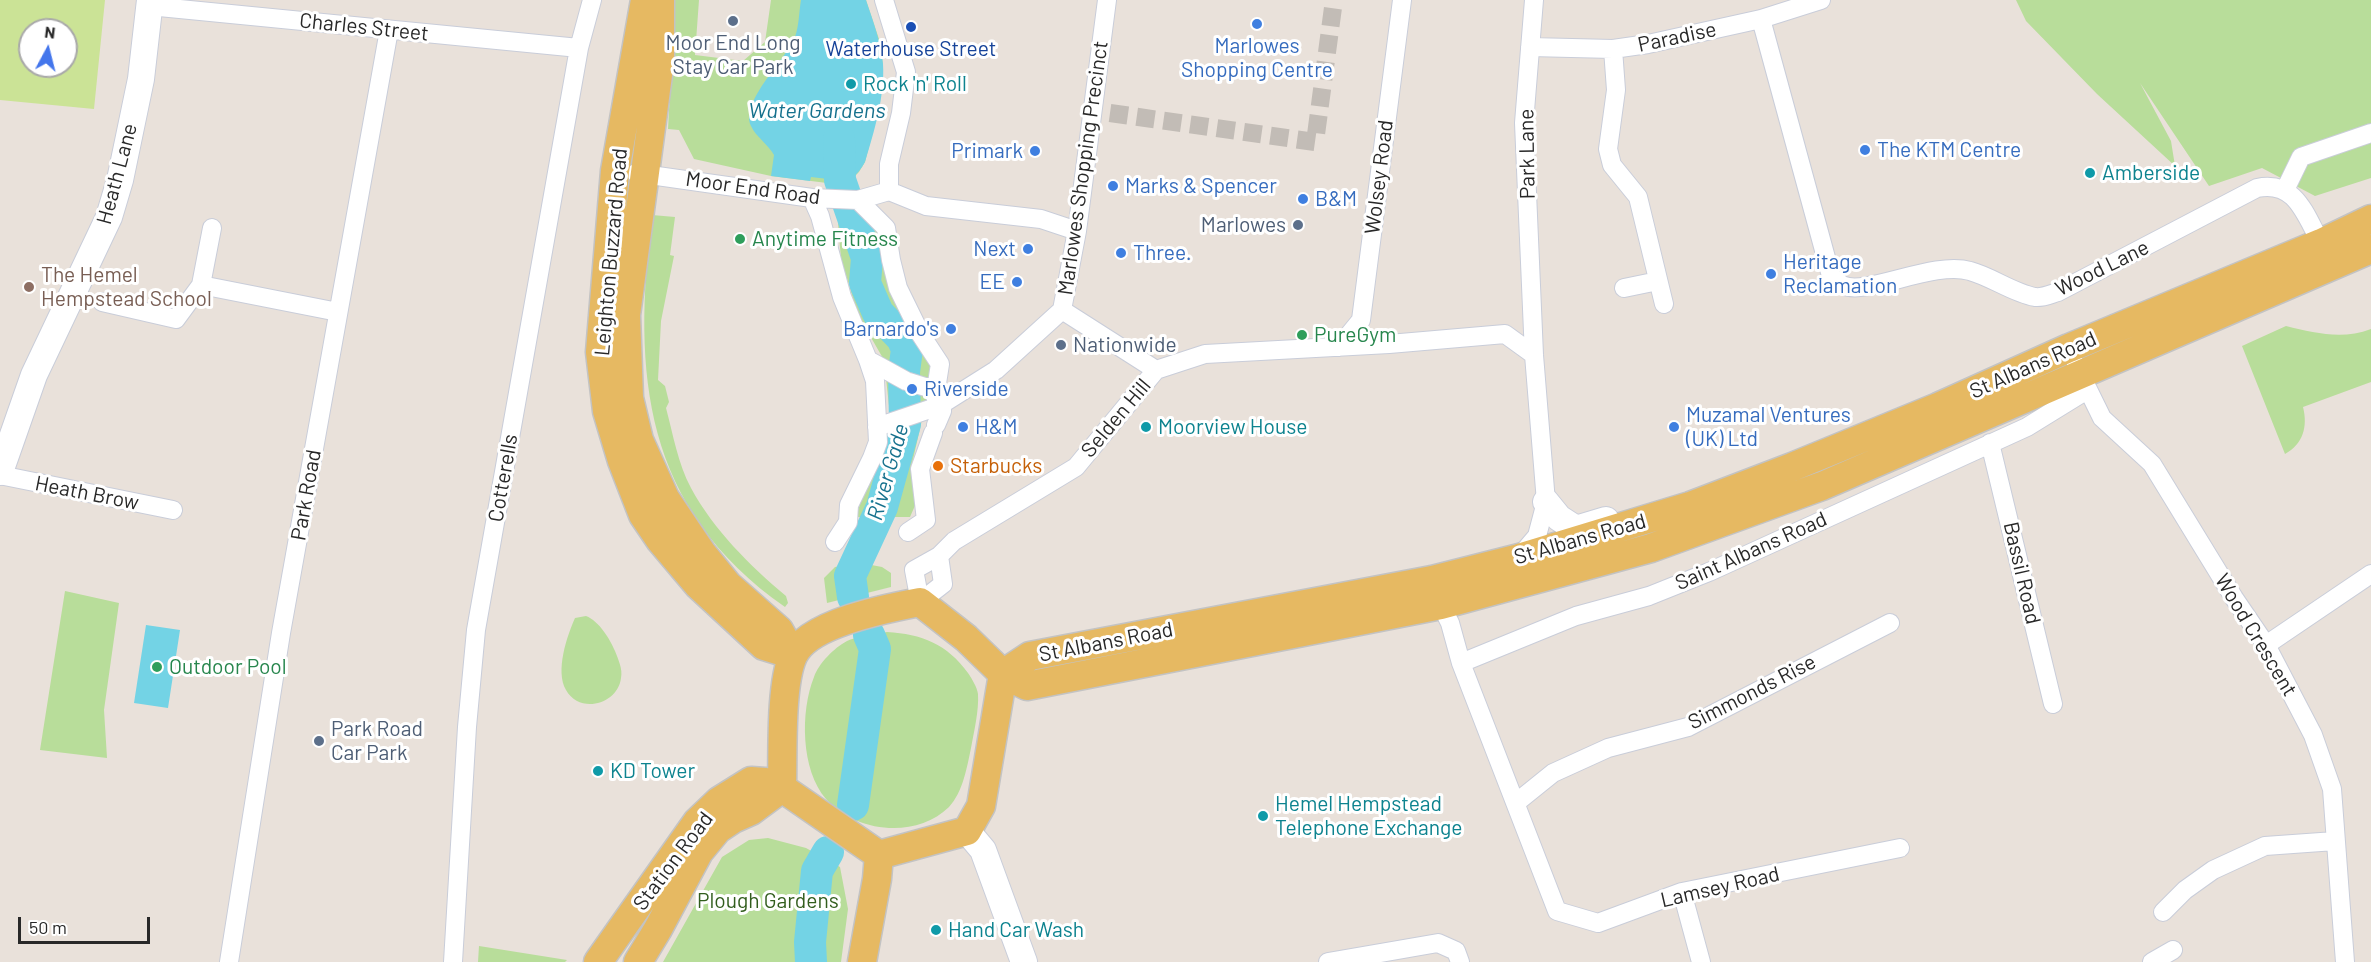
<!DOCTYPE html>
<style>
body{margin:0}
#map{position:relative;width:2371px;height:962px;overflow:hidden;background:#e9e1da;font-family:Barlow,sans-serif}
canvas{display:block}
.north{position:absolute;left:18px;top:18px;width:60px;height:60px;box-sizing:border-box;background:#fff;border:2px solid #a9a9a9;border-radius:50%;rotate:7deg;font-size:16px;font-weight:700;line-height:24px;text-align:center;color:#282828}
.north::after{content:'';display:block;margin:auto;width:21px;height:27px;background:#4476ec;clip-path:polygon(50% 0,100% 100%,50% 72%,0 100%)}
.scale{position:absolute;left:18px;top:917px;width:132px;height:27px;box-sizing:border-box;border:3px solid #282828;border-top:0;padding-left:8px;font-size:18px;line-height:21px;white-space:nowrap;color:#282828;-webkit-text-stroke:4px #fff;paint-order:stroke}
</style>
<div id="map">
<canvas width="2371" height="962"></canvas>
<div class="north">N</div>
<div class="scale">50 m</div>
</div>
<script>
const g = document.querySelector('canvas').getContext('2d');
g.lineJoin = 'round';
function fillPath(path, color) { g.fillStyle = color; g.fill(path, 'evenodd'); }
function stroke(path, color, width, dash) { g.strokeStyle = color; g.lineWidth = width; g.lineCap = dash ? 'butt' : 'round'; g.setLineDash(dash || []); g.stroke(path); }
function drawText(font, color, halo, rows, align = 'center') {
  g.font = font + ' Barlow,sans-serif'; g.lineWidth = 6; g.setLineDash([]); g.textBaseline = 'middle'; g.strokeStyle = halo; g.fillStyle = color; for (const [text, x, y, turn = 0] of rows) {
    g.save(); g.translate(x, y); g.rotate((+turn || 0) * Math.PI / 180); g.textAlign = isNaN(turn) ? turn : align; if (halo) g.strokeText(text, 0, 0); g.fillText(text, 0, 0); g.restore();
  }
}
fillPath(new Path2D(`
 M675 0H699L695 55 743 61 765 42 771 0H866L880 42 883 66 877 116 865 162 859 172 852 179 835 184 771 176 694 159 679 130 668 129Z
 M2016 0H2371V178L2315 196 2262 168 2209 186 2140 83 2171 141 2175 166 2097 94 2026 21Z
 M652 215 675 217 670 255 674 256 661 321 658 380 665 386 669 402 666 408C673 434 678 464 691 488 713 529 750 566 786 596L788 603 785 607C643 507 632 375 652 215Z
 M843 222 876 228 885 270 930 365 931 380 912 464 917 501 910 517H857V514L862 497 889 444 890 415 884 360 858 315 841 259 838 223Z
 M2286 326C2315 333 2342 340 2371 329V382L2303 407C2308 427 2303 444 2285 454L2242 346Z
 M861 563 882 567 891 573V587L827 603 824 578 835 567Z
 M65 591 119 603 104 710 107 758 40 750Z
 M586 616C599 621 610 639 615 651 618 659 623 669 621 678 618 704 580 715 566 690 555 671 567 636 575 618Z
 M887 632C922 634 947 644 968 673 972 679 977 687 978 694 979 711 974 731 971 748 967 767 963 792 949 807 915 840 855 832 826 799 801 770 800 712 814 677 819 663 834 648 847 641 855 637 876 635 887 632Z
 M768 838 806 848 840 867 848 909 841 962H663L722 857 749 840Z
 M479 946 567 960 565 962H478Z`), '#b8dd9a');
fillPath(new Path2D(`
 M0 0H105L94 109 0 100ZM30 30H66V66H30Z`), '#cbe396');
fillPath(new Path2D(`
 M801 0H866C873 21 881 42 883 64 885 96 874 132 865 162 857 177 846 185 828 183V179L811 177 810 181 771 176 774 155C768 144 756 137 751 126 740 101 786 60 795 37 799 26 799 12 801 0Z
 M146 625 180 630 168 708 134 703Z`), '#73d3e5');
stroke(new Path2D(`
 M839 139 840 180 867 258 865 283 878 313 902 338 907 349 904 372 905 424 882 507 850 576 853 597
 M853 805 875 649 869 635
 M811 962 810 942 817 871 828 852`), '#73d3e5', 32);
stroke(new Path2D(`
 M1110 113 1315 142 1334 0`), '#c2bcb6', 18, [18, 9]);
const street = new Path2D(`
 M884 0 906 72 901 113 889 164V191
 M149 6 579 48
 M1761 19 1831 276C1835 279 1839 283 1842 285 1866 297 1933 260 1970 271 1992 277 2013 293 2035 297 2043 298 2051 294 2058 292L2257 188C2296 180 2305 215 2321 243
 M1530 47 1613 49 1648 44 1761 19 1821 0
 M1613 49 1616 90 1608 149 1612 165 1638 197 1664 304
 M636 173 812 198 858 200 889 191
 M2285 190 2301 157 2371 133
 M889 191 926 206 1041 219 1077 231
 M812 198 820 216 842 297 868 360 875 381 878 442 872 458 849 505 848 522 835 542
 M858 200 886 228 891 260 898 288 921 335 940 364 935 396 939 406 996 370 1062 310 1077 231 1107 0
 M201 285 212 228
 M1624 288 1658 281
 M102 302 176 319 201 285 338 312
 M1062 310 1156 370
 M1339 347 1361 320 1402 0
 M868 360 906 381 935 390
 M2076 365 2102 418 2152 464 2234 598 2266 645 2313 735 2332 789 2345 962
 M877 427 939 406 942 411 936 425
 M1990 443 2053 704
 M0 475 173 510
 M908 532 926 520 920 469 933 433
 M939 556 943 584 920 602 914 570 939 556 954 541 1076 467 1156 370 1205 354 1389 344 1505 334 1534 355
 M1520 556 1537 536 1546 502 1534 355 1524 123 1534 0
 M1441 605 1450 623 1461 663 1557 911 1598 923 1682 892 1900 848
 M2266 645 2371 574
 M1461 663 1576 616 1649 596 1709 572 2027 427 2087 390
 M1517 802 1553 773 1608 748 1688 727 1890 623
 M1682 892 1701 962
 M2163 912 2185 890 2213 870 2265 846 2335 841
 M229 962 281 633 389 30
 M453 962 467 727 476 630 579 48 592 0
 M1328 962 1438 943 1456 951 1460 962
 M2152 962 2173 950`);
const secondary = new Path2D(`
 M0 472 34 375 109 217 120 180 141 79 150 0
 M1546 502 1559 518 1576 529 1606 520
 M967 831 983 850 1024 962`);
const primary = new Path2D(`
 M645 0 615 171 600 352 607 411 622 461 643 515 660 540 698 585 764 646 793 655
 M660 0V60L626 315 629 398 639 440 665 498 702 553 728 585 779 630 793 655
 M1003 674 1030 656 1432 580 1519 558 1690 506 1792 467 1938 407 2069 348 2321 243 2371 219
 M782 788C783 756 780 685 793 656 808 623 888 608 920 602L966 638 1003 674 1027 686 1441 605 1651 548 1822 486 2371 249
 M879 855 967 831 981 806 1003 674
 M598 962 697 822 719 801 751 781 765 782 782 788 879 855
 M638 962 658 929 699 852 718 829 733 819 751 811 782 788
 M862 962 877 879 879 855`);
stroke(street, '#c9cdd9', 20);
stroke(secondary, '#c9cdd9', 28);
stroke(primary, '#c3c3c3', 31);
stroke(street, '#fff', 18);
stroke(secondary, '#fff', 26);
stroke(primary, '#e6b962', 28);
for (const [x, y, r, color] of [
 [733,21,6,"#5c6f8a"],
 [1257,24,6,"#3f7fe0"],
 [911,27,6,"#1a4fb4"],
 [851,84,6,"#0f9aa8"],
 [1865,150,6,"#3f7fe0"],
 [1035,151,6,"#3f7fe0"],
 [2090,173,6,"#0f9aa8"],
 [1113,186,6,"#3f7fe0"],
 [1303,199,6,"#3f7fe0"],
 [1298,225,6,"#5c6f8a"],
 [740,239,6,"#2e9e5b"],
 [1028,249,6,"#3f7fe0"],
 [1121,253,6,"#3f7fe0"],
 [1771,274,6,"#3f7fe0"],
 [1017,282,6,"#3f7fe0"],
 [29,287,6,"#8d6e63"],
 [951,329,6,"#3f7fe0"],
 [1302,335,6,"#2e9e5b"],
 [1061,345,6,"#5c6f8a"],
 [912,389,6,"#3f7fe0"],
 [963,427,6,"#3f7fe0"],
 [1146,427,6,"#0f9aa8"],
 [1674,427,6,"#3f7fe0"],
 [938,466,6,"#e8710a"],
 [157,667,6,"#2e9e5b"],
 [319,741,6,"#5c6f8a"],
 [598,771,6,"#0f9aa8"],
 [1263,816,6,"#0f9aa8"],
 [936,930,6,"#0f9aa8"]
]) { const dot = new Path2D(); dot.arc(x, y, r, 0, 2 * Math.PI); g.fillStyle = color; g.fill(dot); stroke(dot, '#fff', 2); }
drawText('21px', '#282828', '#fff', [
 ["Charles Street",364,27,6],
 ["Paradise",1677,37,-12],
 ["Park Lane",1527,154,-91],
 ["Marlowes Shopping Precinct",1083,168,-82],
 ["Heath Lane",117,174,-75],
 ["Wolsey Road",1379,177,-83],
 ["Moor End Road",753,188,8],
 ["Leighton Buzzard Road",611,252,-85],
 ["Wood Lane",2102,268,-26],
 ["St Albans Road",2033,365,-24],
 ["Selden Hill",1116,418,-50],
 ["Cotterells",503,478,-80],
 ["Heath Brow",87,493,11],
 ["Park Road",306,495,-80],
 ["St Albans Road",1580,539,-16],
 ["Saint Albans Road",1751,551,-24],
 ["Bassil Road",2022,573,77],
 ["Wood Crescent",2256,635,59],
 ["St Albans Road",1106,642,-11],
 ["Simmonds Rise",1752,692,-27],
 ["Station Road",673,861,-53],
 ["Lamsey Road",1720,887,-13]
]);
drawText('21px', '#4e5e75', '#fff', [
 ["Moor End Long",733,43,"center"],
 ["Stay Car Park",733,67,"center"],
 ["Marlowes",1286,225,"right"],
 ["Nationwide",1073,345],
 ["Park Road",331,729],
 ["Car Park",331,753]
], 'left');
drawText('21px', '#366cbe', '#fff', [
 ["Marlowes",1257,46,"center"],
 ["Shopping Centre",1257,70,"center"],
 ["The KTM Centre",1877,150],
 ["Primark",1023,151,"right"],
 ["Marks & Spencer",1125,186],
 ["B&M",1315,199],
 ["Next",1016,249,"right"],
 ["Three.",1133,253],
 ["Heritage",1783,262],
 ["Reclamation",1783,286],
 ["EE",1005,282,"right"],
 ["Barnardo's",939,329,"right"],
 ["Riverside",924,389],
 ["Muzamal Ventures",1686,415],
 ["(UK) Ltd",1686,439],
 ["H&M",975,427]
], 'left');
drawText('21px', '#164399', '#fff', [
 ["Waterhouse Street",911,49]
]);
drawText('21px', '#0d838f', '#fff', [
 ["Rock 'n' Roll",863,84],
 ["Amberside",2102,173],
 ["Moorview House",1158,427],
 ["KD Tower",610,771],
 ["Hemel Hempstead",1275,804],
 ["Telephone Exchange",1275,828],
 ["Hand Car Wash",948,930]
], 'left');
drawText('21px', '#27864d', '#fff', [
 ["Anytime Fitness",752,239],
 ["PureGym",1314,335],
 ["Outdoor Pool",169,667]
], 'left');
drawText('21px', '#785e54', '#fff', [
 ["The Hemel",41,275],
 ["Hempstead School",41,299]
], 'left');
drawText('21px', '#c56008', '#fff', [
 ["Starbucks",950,466]
], 'left');
drawText('21px', '#325e1e', '#fff', [
 ["Plough Gardens",768,901]
]);
drawText('italic 22px', '#16718d', '#fff', [
 ["Water Gardens",817,111],
 ["River Gade",888,472,-74]
]);
</script>
